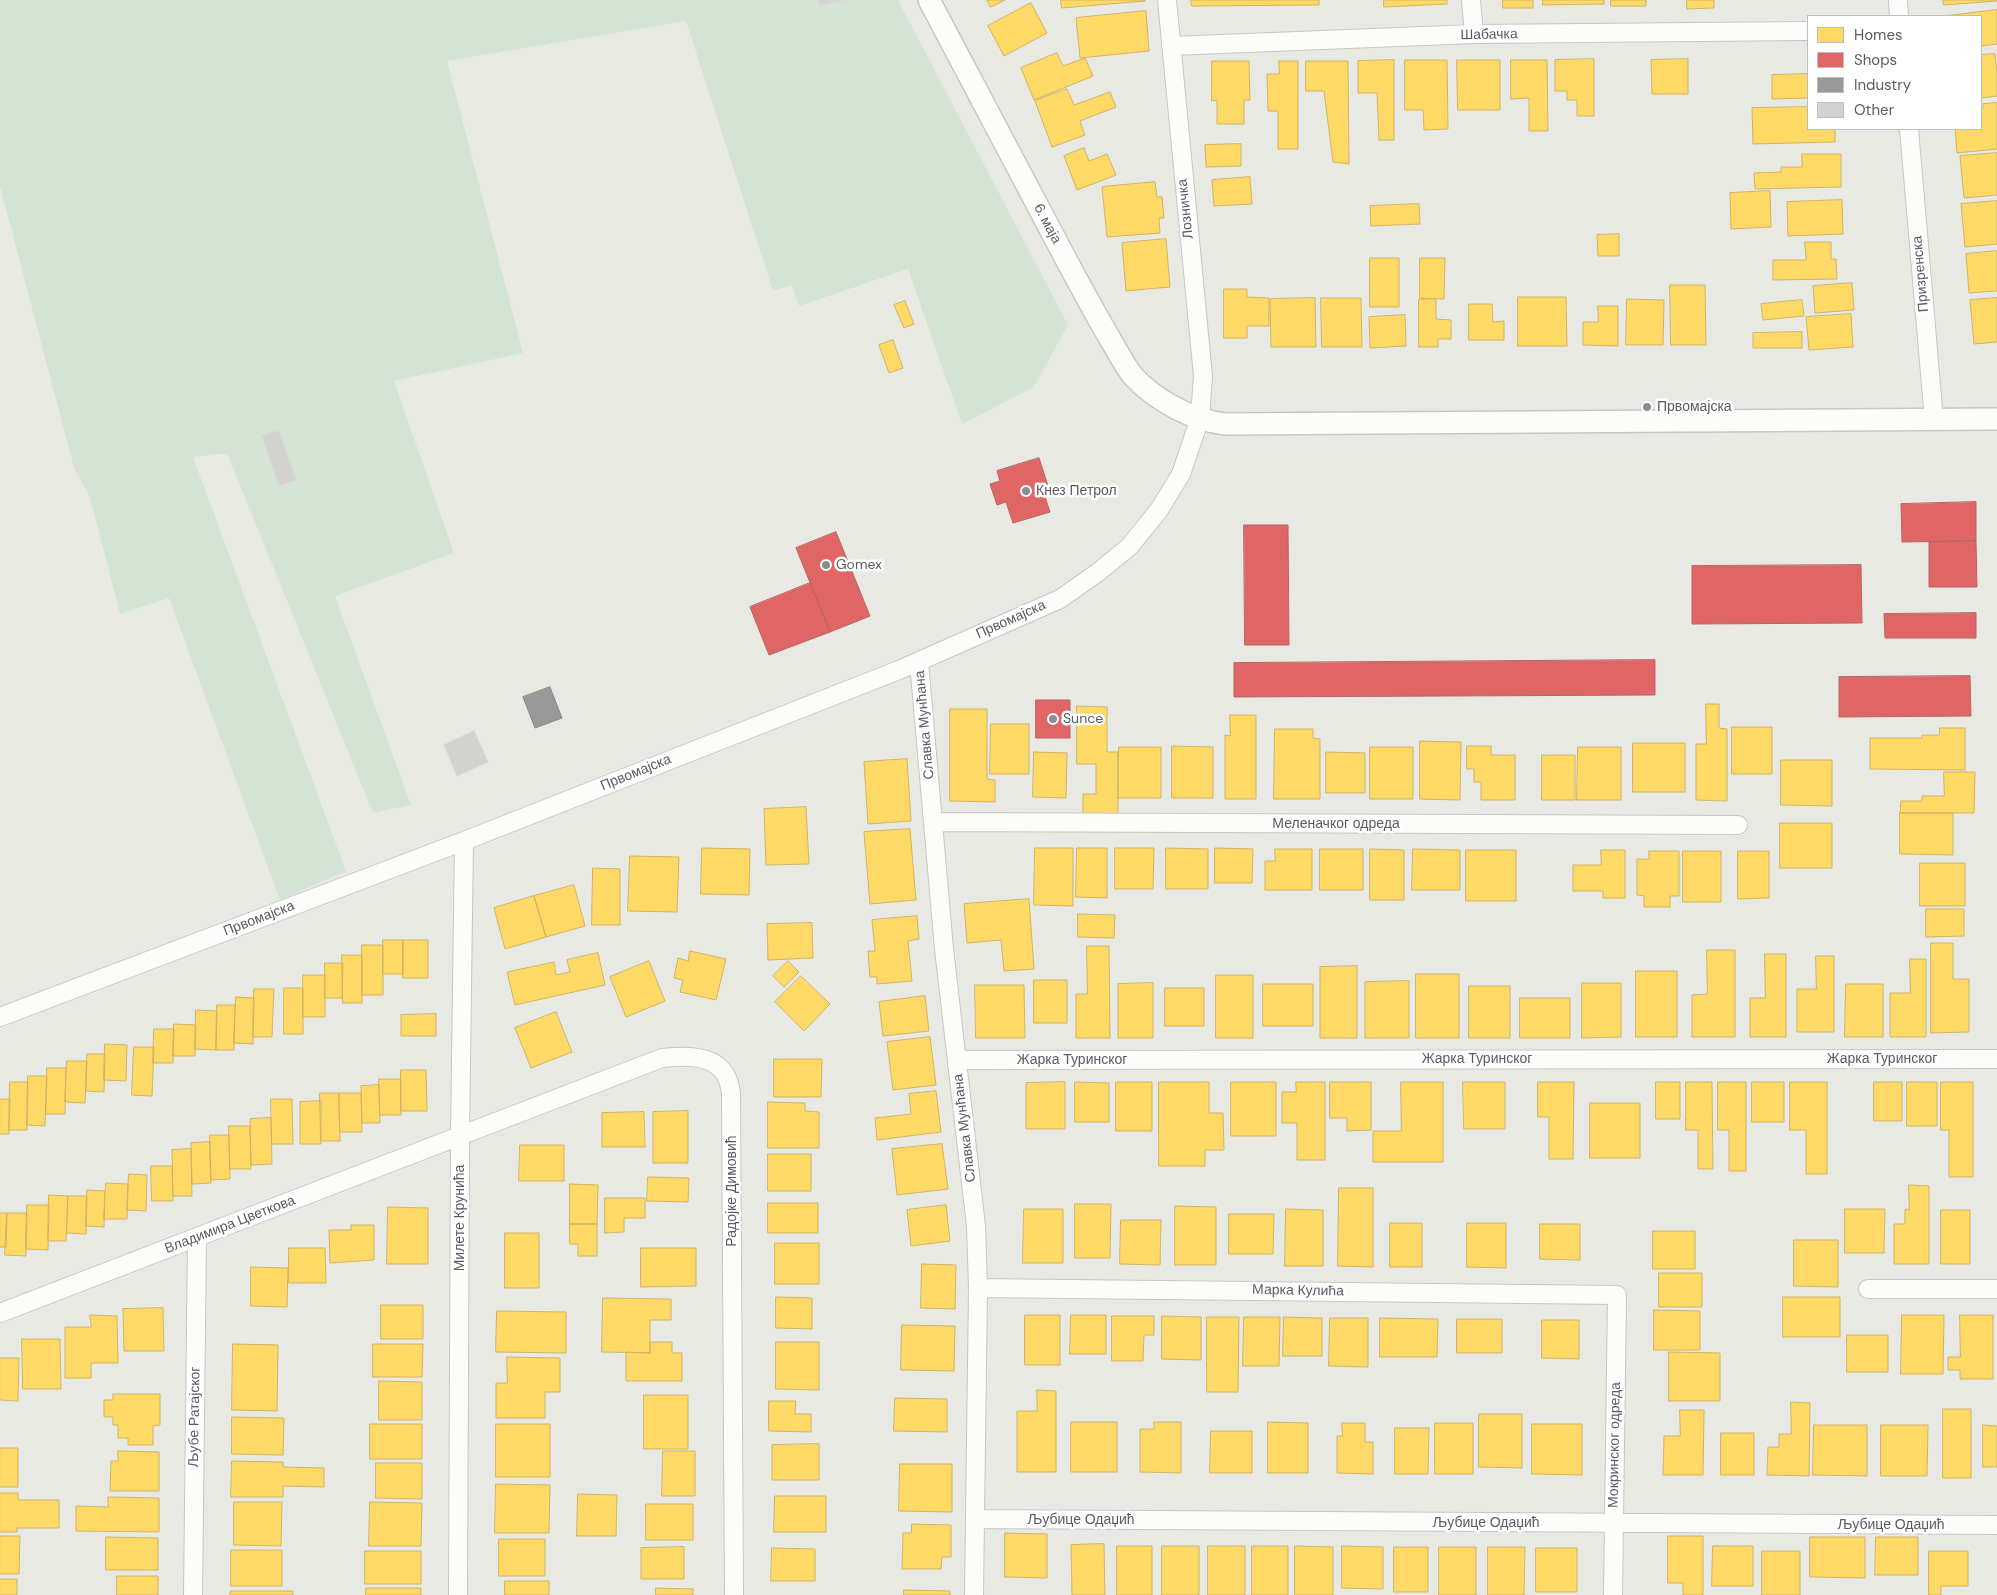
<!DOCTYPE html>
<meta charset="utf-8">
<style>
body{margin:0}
#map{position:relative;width:1997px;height:1595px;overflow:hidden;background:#e9e9e4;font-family:"DM Sans",sans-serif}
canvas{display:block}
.legend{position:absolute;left:1807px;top:15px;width:175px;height:115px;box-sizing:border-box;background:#fff;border:1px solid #bdbec0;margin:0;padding:6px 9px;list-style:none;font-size:15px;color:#5a5c61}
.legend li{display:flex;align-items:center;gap:10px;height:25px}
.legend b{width:25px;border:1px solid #bdbec0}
</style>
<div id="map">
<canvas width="1997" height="1595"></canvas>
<ul class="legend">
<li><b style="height:14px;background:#ffd966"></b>Homes</li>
<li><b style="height:14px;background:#e06666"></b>Shops</li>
<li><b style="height:14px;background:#999"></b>Industry</li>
<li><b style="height:14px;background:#d3d2cf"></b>Other</li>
</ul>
</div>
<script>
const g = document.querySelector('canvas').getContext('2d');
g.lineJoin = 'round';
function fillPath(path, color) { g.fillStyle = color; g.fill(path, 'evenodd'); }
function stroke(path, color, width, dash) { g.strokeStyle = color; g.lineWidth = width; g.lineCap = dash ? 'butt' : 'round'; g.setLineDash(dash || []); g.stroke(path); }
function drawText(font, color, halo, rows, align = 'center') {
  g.font = font + ' "DM Sans",sans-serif'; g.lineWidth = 5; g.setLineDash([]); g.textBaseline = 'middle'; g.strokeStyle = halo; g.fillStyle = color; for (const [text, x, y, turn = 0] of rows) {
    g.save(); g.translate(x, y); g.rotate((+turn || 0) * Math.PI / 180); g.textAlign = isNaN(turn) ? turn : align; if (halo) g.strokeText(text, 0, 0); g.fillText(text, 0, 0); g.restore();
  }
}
fillPath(new Path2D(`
 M0 0H898L1068 325 1034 387 962 424 908 269 799 306 792 285 773 291 686 21 447 61 523 353 394 381 454 553 335 596 411 805 373 813 227 453 193 457 346 871 280 900 169 598 120 614 90 497 74 468 0 186Z`), '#d3e4d5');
const homes = new Path2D(`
 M987 0H1005L991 7Z
 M1061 0H1145V1L1062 8Z
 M1191 0H1319V5L1192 6Z
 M1384 0H1447V4L1384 7Z
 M1503 0H1533V8H1503Z
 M1543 0H1604V4L1543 5Z
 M1611 0H1646V6H1611Z
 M1687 0H1714V8L1687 9Z
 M1943 0H1997V1L1944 5Z
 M1031 3 1047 33 1004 56 988 26Z
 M1997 10V44L1981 46V16H1944Z
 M1146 11 1149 51 1080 58 1076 18Z
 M1057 53 1063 66 1085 58 1093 76 1034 100 1021 68Z
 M1995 54 1997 72V96L1981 98V55Z
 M1594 59V116H1577V100H1567V91H1555V60Z
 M1688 59V94H1652L1651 60Z
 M1394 60V140H1379L1377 93H1358V61Z
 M1405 60H1447L1448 129 1424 130 1423 110H1405Z
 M1457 60H1500V110H1458Z
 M1511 60H1547L1548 131H1529V98L1511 99Z
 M1212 61H1249L1250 100H1244V124H1217V100L1212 101Z
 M1279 61H1298V149H1278V111H1268L1267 74H1279Z
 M1306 61H1348L1349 164 1333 162 1324 91H1306Z
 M1808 74V98L1772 99V75Z
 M1067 89 1074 105 1110 92 1116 107 1080 121 1085 135 1052 147 1035 101Z
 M1997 103V149L1957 153 1955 129H1981V108H1983V104Z
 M1808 107V129H1835V142L1753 144 1752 108Z
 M1241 144V166L1206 167 1205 145Z
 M1084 148 1089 161 1107 154 1116 175 1077 190 1064 156Z
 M1997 153V195L1964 198 1960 156Z
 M1802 154H1841V187L1755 189 1754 173 1781 172V167H1802Z
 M1250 177 1252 204 1214 206 1212 180Z
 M1155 182 1157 197H1162L1164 218H1159L1160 233 1107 237 1102 187Z
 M1770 191 1771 227 1731 229 1730 193Z
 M1842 200 1843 234 1788 236 1787 202Z
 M1997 201V244L1965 247 1961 204Z
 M1419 204 1420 224 1371 226 1370 206Z
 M1619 234V256H1598L1597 235Z
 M1166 239 1170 287 1126 291 1122 243Z
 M1805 242H1831V259H1836L1837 279 1773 280V260H1806Z
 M1997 251V291L1969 293 1966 254Z
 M1370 258H1399V307H1370Z
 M1420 258H1445L1444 299 1420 298Z
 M1852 283 1854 310 1815 313 1813 286Z
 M1670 285H1705L1706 345H1671Z
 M1224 289H1247V297L1269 298V326H1247V338H1224Z
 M1518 297H1566L1567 346H1518Z
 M1315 298 1316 347H1271L1270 299Z
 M1321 298H1361L1362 347H1322Z
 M1997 298V342L1974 344 1970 300Z
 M1419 299H1436V319L1451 320V339H1438V347H1419Z
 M1627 299 1664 300 1663 345H1626Z
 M1802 300 1804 316 1763 320 1761 304Z
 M905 301 914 324 904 328 894 305Z
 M1469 304H1492L1493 322 1504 321V340H1469Z
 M1598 306H1618V346L1583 345V322H1598Z
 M1851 314 1853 347 1809 350 1806 317Z
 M1405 315 1406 346 1370 348 1369 317Z
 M1802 332V348H1753V333Z
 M893 340 903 368 889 373 879 345Z
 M1706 704H1719V728L1727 729V801L1696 800V744H1706Z
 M1077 706 1107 707V752H1118V814H1083V794H1096V764H1077Z
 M950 709H987V779L995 780V802L950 801Z
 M1230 715H1256V799H1225V735L1230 736Z
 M991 724H1029V774H990Z
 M1732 727H1772V774H1732Z
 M1940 728H1965V770L1870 769V738H1922V735H1939Z
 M1275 729H1313V738L1320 739V799H1274Z
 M1420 741 1461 742 1460 800 1420 799Z
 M1633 743H1685V792H1633Z
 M1172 746 1213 747V798H1172Z
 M1467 746H1491V755H1515V800H1481V782H1474V769H1467Z
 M1119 747H1161V798H1118Z
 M1370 747H1413V799H1370Z
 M1578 747H1621V800H1577Z
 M1034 752 1067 753 1066 798 1033 797Z
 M1326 752 1365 753V793H1326Z
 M1542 755H1575V800H1542Z
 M907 759 911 821 868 824 864 762Z
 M1781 760H1832V806L1781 805Z
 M1944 772H1975L1974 813H1900L1901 801H1922V796H1944Z
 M806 807 809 864 766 865 764 809Z
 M1900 813H1953V855L1900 854Z
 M1780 823H1832V868H1780Z
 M910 829 916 900 870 904 864 832Z
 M702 848 750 849 749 895 701 894Z
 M1035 848H1073V906L1034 905Z
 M1077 848H1107V898L1076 897Z
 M1115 848H1154L1153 889H1115Z
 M1166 848 1208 849V889H1166Z
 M1215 848 1253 849 1252 883H1215Z
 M1275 849H1312V890H1265V861H1275Z
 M1320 849H1363V890H1320Z
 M1370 849 1404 850V900H1370Z
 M1413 849 1460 850V890H1412Z
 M1466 850H1516V901H1466Z
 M1601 850H1625V898H1603V891H1573V865H1601Z
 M1649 851H1679V896H1670V907H1644V896L1637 895V859H1649Z
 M1683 851H1721V902H1683Z
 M1738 851H1769V898L1738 899Z
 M630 856 679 857 677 912 628 911Z
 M1920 863H1965V906H1920Z
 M593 868 620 869V925H592Z
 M574 885 585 926 546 937 534 896Z
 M534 896 546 937 505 949 494 908Z
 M1029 899 1034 969 1004 971 1001 940 967 943 964 904Z
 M1926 909H1964V936L1926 937Z
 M1078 914 1115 915 1114 938 1078 937Z
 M917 916 919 939 908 941 912 981 877 984V977H870L868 951H875L872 920Z
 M812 923 813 958 768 960 767 924Z
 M383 940H403V974H383Z
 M403 940H428V978H403Z
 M1931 943H1953V979H1969V1032L1931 1033Z
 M362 945H383V995H362Z
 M1087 946H1109L1110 1038H1076V994H1087Z
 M1707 950H1735V1037H1692V995L1707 994Z
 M690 951 726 959 716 1000 680 992 683 980 674 978 678 958 688 961Z
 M598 953 605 985 515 1005 507 972 554 962 556 975 570 972 567 960Z
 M1765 954H1786V1037H1750V998H1765Z
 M342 955H362V1003H343Z
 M1816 956H1834V1032H1797V989H1816Z
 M1910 959H1926V1037H1890V993H1910Z
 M649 961 665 1001 626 1017 610 977Z
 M788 961 799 972 784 987 773 976Z
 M325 963H343L342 998H325Z
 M1357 966V1038H1320V967Z
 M1636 971H1677V1037H1636Z
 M1416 974H1459V1038H1416Z
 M303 975H325V1017H303Z
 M1216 975H1253V1038H1216Z
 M801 976 830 1004 804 1031 775 1002Z
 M1034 980H1067V1023H1034Z
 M1409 981V1038H1365V982Z
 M1153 983V1038H1118V984Z
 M1582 983H1621V1037L1582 1038Z
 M1263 984H1313V1026H1263Z
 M1846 984H1883V1037H1845Z
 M975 985H1024L1025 1038H976Z
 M1469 986H1510V1038H1469Z
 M284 988H303V1034H284Z
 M1165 988H1204V1026H1165Z
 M254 989H274L272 1037H253Z
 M925 996 929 1031 883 1036 879 1002Z
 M236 997 254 998 253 1044 234 1043Z
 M1520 998H1570V1038H1520Z
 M217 1005H235L234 1050H216Z
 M196 1010 217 1011 216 1050 195 1049Z
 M556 1012 572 1052 531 1068 515 1028Z
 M436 1014V1036H401V1015Z
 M174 1024 196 1025 195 1056H173Z
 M154 1029H174L173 1063H153Z
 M930 1037 936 1085 893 1090 887 1042Z
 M105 1044 127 1045 126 1081 104 1080Z
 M134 1047H154L152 1096 132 1095Z
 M87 1054H105L104 1092 86 1091Z
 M774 1059H822L821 1097H774Z
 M67 1061H87L85 1103 65 1102Z
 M47 1068H66L65 1114H46Z
 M401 1070H426L427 1111H401Z
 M28 1076H47L45 1126 27 1125Z
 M379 1079H401V1115H380Z
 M10 1082H28L27 1130H9Z
 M1065 1082V1129H1026V1083Z
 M1075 1082 1109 1083V1122H1075Z
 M1116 1082H1152V1131H1116Z
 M1159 1082H1209V1113H1223L1224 1150H1205V1166H1159Z
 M1231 1082H1276V1136H1231Z
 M1296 1082H1325V1160H1297V1123H1282V1092H1296Z
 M1330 1082H1371V1130L1347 1131V1118H1330Z
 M1401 1082H1443V1162H1373V1131H1401Z
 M1463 1082H1505V1129H1464Z
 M1538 1082H1574L1573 1159H1549V1117H1538Z
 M1656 1082H1680V1119H1656Z
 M1686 1082H1712L1713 1169H1698V1130H1686Z
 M1718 1082H1746V1171H1729V1130H1718Z
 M1752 1082H1784V1122H1752Z
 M1790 1082H1827V1174H1806V1130H1790Z
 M1874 1082H1902V1121H1874Z
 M1907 1082H1937V1126H1907Z
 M1941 1082H1973V1177H1949V1130H1941Z
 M379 1085 380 1123H362L361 1086Z
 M936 1091 941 1132 877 1140 875 1118 911 1114 909 1094Z
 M320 1093H339L340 1141H321Z
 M339 1093H361L362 1132H340Z
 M0 1099H10L9 1134H0Z
 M271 1099H292L293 1144H272Z
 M321 1101V1144H300V1102Z
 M768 1102 805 1103V1111L819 1112V1148H768Z
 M1590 1103H1640V1158H1590Z
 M688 1111V1163H653V1112Z
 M644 1112 645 1147H602V1113Z
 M271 1118 272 1164 251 1165 250 1119Z
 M229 1126H250L251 1169H230Z
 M210 1135H229L230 1179 211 1180Z
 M210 1142 211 1183 192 1184 191 1143Z
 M942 1144 948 1189 897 1195 892 1149Z
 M520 1145H564V1181H519Z
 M191 1149 192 1196H173L172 1150Z
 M768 1154H811V1191H768Z
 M151 1166H172L173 1201H152Z
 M129 1174 147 1175 146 1211 127 1210Z
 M648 1177 689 1178 688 1202 647 1201Z
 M106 1183 128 1184 127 1219H104Z
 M570 1184 598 1185 597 1224H570Z
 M1909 1185 1929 1186V1264H1894V1224H1905V1209L1909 1210Z
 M1339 1188H1373V1267L1338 1266Z
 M87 1190 105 1191 104 1227 86 1226Z
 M49 1195 68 1196 66 1241H48Z
 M68 1196H87L86 1234 67 1233Z
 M605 1198H645V1218H624V1232L605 1233Z
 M768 1203H818V1233H768Z
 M1075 1204H1111L1110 1258H1075Z
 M27 1205H49L48 1250 26 1249Z
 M946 1205 950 1241 911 1246 907 1210Z
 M1175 1206 1216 1207V1265H1175Z
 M388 1207 428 1208V1264H387Z
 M1024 1209H1063V1263H1023Z
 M1286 1209 1323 1210V1266H1285Z
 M1845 1209H1885L1884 1253H1845Z
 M1941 1210H1970V1264H1941Z
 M0 1213H7L6 1247H0Z
 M7 1213H27L26 1256 5 1255Z
 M1229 1214H1274L1273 1254H1229Z
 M1121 1220H1161L1160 1265 1120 1264Z
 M1390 1223H1422V1267H1390Z
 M1467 1223H1506V1268L1467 1267Z
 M570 1224H597V1256H578V1244H570Z
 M1540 1224H1580V1260L1540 1259Z
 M351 1225H374V1260L330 1263 329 1230H351Z
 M1653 1231H1695V1269H1653Z
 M505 1233H539V1288H505Z
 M1794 1240H1838V1287L1794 1286Z
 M775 1243H819V1284H775Z
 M289 1248H325L326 1283H289Z
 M641 1248H696V1286L641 1287Z
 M922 1264 956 1265 955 1309 921 1308Z
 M251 1267 288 1268 287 1307 251 1306Z
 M1659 1273H1702V1307H1659Z
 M776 1297 812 1298V1329L776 1328Z
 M1783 1297H1840V1337H1783Z
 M603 1298 671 1299V1320H650V1353L602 1352Z
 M381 1305H423V1339H381Z
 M163 1308 164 1351H124L123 1309Z
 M1654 1310 1700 1311V1350H1654Z
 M497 1311 566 1312V1353L496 1352Z
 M90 1315 117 1316 118 1363H91V1378H65V1327H91Z
 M1025 1315H1060V1365H1025Z
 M1071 1315H1106V1354H1070Z
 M1902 1315H1944L1943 1374H1901Z
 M1960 1315H1993V1379H1960V1370H1948V1357H1960Z
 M1112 1316H1154V1335H1144L1143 1361H1112Z
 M1162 1316 1201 1317V1360L1162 1359Z
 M1207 1317H1239L1238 1392H1207Z
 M1244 1317H1280L1279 1366H1243Z
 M1284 1317 1322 1318V1356H1283Z
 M1330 1318H1368V1367L1329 1366Z
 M1380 1318 1438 1319 1437 1357H1380Z
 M1457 1319H1502V1353H1457Z
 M1542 1320H1579V1359L1542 1358Z
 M902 1325 955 1326 954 1371 901 1370Z
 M1847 1335H1888V1372H1847Z
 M22 1339H60L61 1389H23Z
 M650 1342H672V1353H682V1381H626V1352L650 1353Z
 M776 1342H819V1390L776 1389Z
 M233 1344 278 1345 277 1411 232 1410Z
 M373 1344H423L422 1377H373Z
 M1669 1352 1720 1353V1401H1669Z
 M507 1357 560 1358V1392H545V1418H496V1383H507Z
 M0 1358H19L18 1401 0 1400Z
 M379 1381 422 1382V1420H379Z
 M1037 1390 1056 1391V1472H1017V1411H1037Z
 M113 1394H160V1425L153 1426V1445H128V1438H118V1425H113V1417H104V1400H113Z
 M644 1395H688V1449H644Z
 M895 1398 947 1399V1432L894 1431Z
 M769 1401H796L795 1414H811V1432L769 1431Z
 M1791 1402 1810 1403 1809 1476 1767 1475 1768 1447H1779V1434H1791Z
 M1943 1409H1971V1478H1943Z
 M1680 1410H1704L1703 1475H1663L1664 1436H1680Z
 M1479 1414H1522V1468L1479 1467Z
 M232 1417 284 1418 283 1455 232 1454Z
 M1071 1422H1117V1472H1071Z
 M1154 1422H1181V1473L1140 1472V1429H1154Z
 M1268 1422 1308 1423V1473H1268Z
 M1342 1423H1365V1442H1373V1474L1337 1473V1436H1342Z
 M1435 1423H1473V1474H1435Z
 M370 1424H422V1459H370Z
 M496 1424H550V1477H496Z
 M1532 1424H1582V1475L1532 1474Z
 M1814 1425H1867V1476L1813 1475Z
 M1881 1425H1928L1927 1476H1881Z
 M1983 1425 1997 1426V1467H1983Z
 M1395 1428H1429L1428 1474H1395Z
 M1211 1431H1252V1473H1210Z
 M1721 1433H1754V1475H1721Z
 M819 1444V1480H772V1445Z
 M0 1448H18V1487H0Z
 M118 1451 159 1452V1491H110L111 1461H118Z
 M663 1451H695V1496H662Z
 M232 1461 283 1462V1467L324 1468V1487L283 1486V1497H231Z
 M376 1463H422V1499L376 1498Z
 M900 1464H952V1512L899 1511Z
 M496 1484 550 1485 549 1533H495Z
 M0 1493H18V1500H59V1528H17V1532H0Z
 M578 1494 617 1495 616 1536H577Z
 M775 1496H826V1532H774Z
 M108 1497 159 1498V1532L76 1531V1506L108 1507Z
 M234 1502H282L281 1546 234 1545Z
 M370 1502 422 1503 421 1546H369Z
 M646 1504H693V1540H646Z
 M912 1524 951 1525V1557H942L941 1569H902L903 1533H911Z
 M1005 1533 1047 1534V1578L1005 1577Z
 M0 1536H20L19 1574H0Z
 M1668 1536H1703V1595H1683V1583H1668Z
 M106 1537 158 1538V1570H106Z
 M1810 1537H1865V1578L1810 1577Z
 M1876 1537H1918V1575H1875Z
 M499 1539H545V1576H499Z
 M1104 1544 1105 1595H1072L1071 1545Z
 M1117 1546H1152V1595H1117Z
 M1162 1546H1199V1595H1162Z
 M1208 1546H1245V1595H1208Z
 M1252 1546H1288V1595H1252Z
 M1295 1546 1333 1547V1595H1295Z
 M1342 1546 1383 1547V1589L1342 1588Z
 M1713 1546H1753V1586H1712Z
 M684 1547V1579H641V1548Z
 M1394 1547H1428V1592H1394Z
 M1439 1547H1476V1595H1439Z
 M1488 1547H1525L1524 1595H1488Z
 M772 1548 815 1549V1581H771Z
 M1536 1548H1577V1592H1536Z
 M231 1550H282V1586H231Z
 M365 1551H421V1584H365Z
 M1762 1551H1800V1595H1762Z
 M1929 1551H1968V1586H1941V1595H1929Z
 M117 1576H158V1595H117Z
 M0 1579H17V1595H0Z
 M505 1581H549V1595H505Z
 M366 1588H421V1595H366Z
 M656 1588 693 1589V1595H656Z
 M904 1590 950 1591V1595H904Z
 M231 1591H293V1595H230Z`);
fillPath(homes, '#ffd966');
stroke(homes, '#ceb464', 1);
const shops = new Path2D(`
 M1039 458 1049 489 1043 491 1050 512 1013 523 1006 502 997 505 990 484 1000 481 997 471Z
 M1976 502V541L1902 542 1901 504Z
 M1244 525H1288L1289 645H1245Z
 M836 532 870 616 830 632 796 548Z
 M1976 541 1977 587H1929V542Z
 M1861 565 1862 623 1692 624V566Z
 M810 583 830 632 769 655 750 607Z
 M1976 613V638H1885L1884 614Z
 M1655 660V695L1234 697V663Z
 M1970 676 1971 716 1839 717V677Z
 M1036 700H1070V738H1036Z`);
fillPath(shops, '#e06666');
stroke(shops, '#b86364', 1);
const industry = new Path2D(`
 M550 687 562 718 535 728 523 697Z`);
fillPath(industry, '#999');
stroke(industry, '#868788', 1);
const building = new Path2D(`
 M819 0H845L820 5Z
 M279 431 296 480 279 486 262 436Z
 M474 731 488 762 457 776 444 745Z`);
fillPath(building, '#d3d2cf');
stroke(building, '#d8d8d4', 1);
const minor = new Path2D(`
 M1471 0 1474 34
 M1898 0 1899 16
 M1171 46 1474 34 1808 31
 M1909 129 1934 420
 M919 662 944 949 976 1226 978 1288 974 1595
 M934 822 1738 825
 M0 1017 464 841 899 670 1060 599 1097 573 1129 547 1159 510 1181 474 1200 418 1203 376 1167 0
 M957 1060 1997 1059
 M978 1288 1617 1295 1613 1595
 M1868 1289H1997
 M0 1313 662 1058C681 1056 709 1054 723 1071 728 1077 730 1086 731 1093L734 1595
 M975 1519 1997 1525
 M193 1595 197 1238
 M458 1595 460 1136 464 841`);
const tertiary = new Path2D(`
 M929 0C973 83 1016 165 1060 248 1077 280 1094 312 1113 344 1119 354 1125 366 1133 376 1156 401 1192 420 1225 424L1997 419`);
stroke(minor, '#c6c6c4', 20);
stroke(tertiary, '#c6c6c4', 24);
stroke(minor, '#fcfcfb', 18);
stroke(tertiary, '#fcfcfb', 21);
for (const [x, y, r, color] of [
 [1647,407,5,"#8c8d8f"],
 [1026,491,5,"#8c8d8f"],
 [826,565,5,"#8c8d8f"],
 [1053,719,5,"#8c8d8f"]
]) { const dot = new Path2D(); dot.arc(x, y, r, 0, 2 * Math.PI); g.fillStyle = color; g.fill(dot); stroke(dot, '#fff', 2); }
drawText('14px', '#5a5c61', '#fff', [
 ["Шабачка",1489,35,-1],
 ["Лозничка",1186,209,-96],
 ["6. маја",1047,224,62],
 ["Призренска",1921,274,-95],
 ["Првомајска",1011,620,-24],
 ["Славка Мунћана",925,725,-95],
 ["Првомајска",636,773,-22],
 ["Меленачког одреда",1336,824],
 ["Првомајска",259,919,-21],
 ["Жарка Туринског",1477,1059],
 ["Жарка Туринског",1882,1059],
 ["Жарка Туринског",1072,1060],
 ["Славка Мунћана",965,1128,-97],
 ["Радојке Димовић",732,1191,-90],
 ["Милете Крунића",460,1218,-90],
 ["Владимира Цветкова",230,1225,-21],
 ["Марка Кулића",1298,1291,1],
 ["Љубе Ратајског",195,1417,-89],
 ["Мокринског одреда",1615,1445,-89],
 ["Љубице Одаџић",1081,1520],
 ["Љубице Одаџић",1486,1523],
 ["Љубице Одаџић",1891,1525]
]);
drawText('14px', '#5a5c61', '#fff', [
 ["Првомајска",1657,407],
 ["Кнез Петрол",1036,491],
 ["Gomex",836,565],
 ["Sunce",1063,719]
], 'left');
</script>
